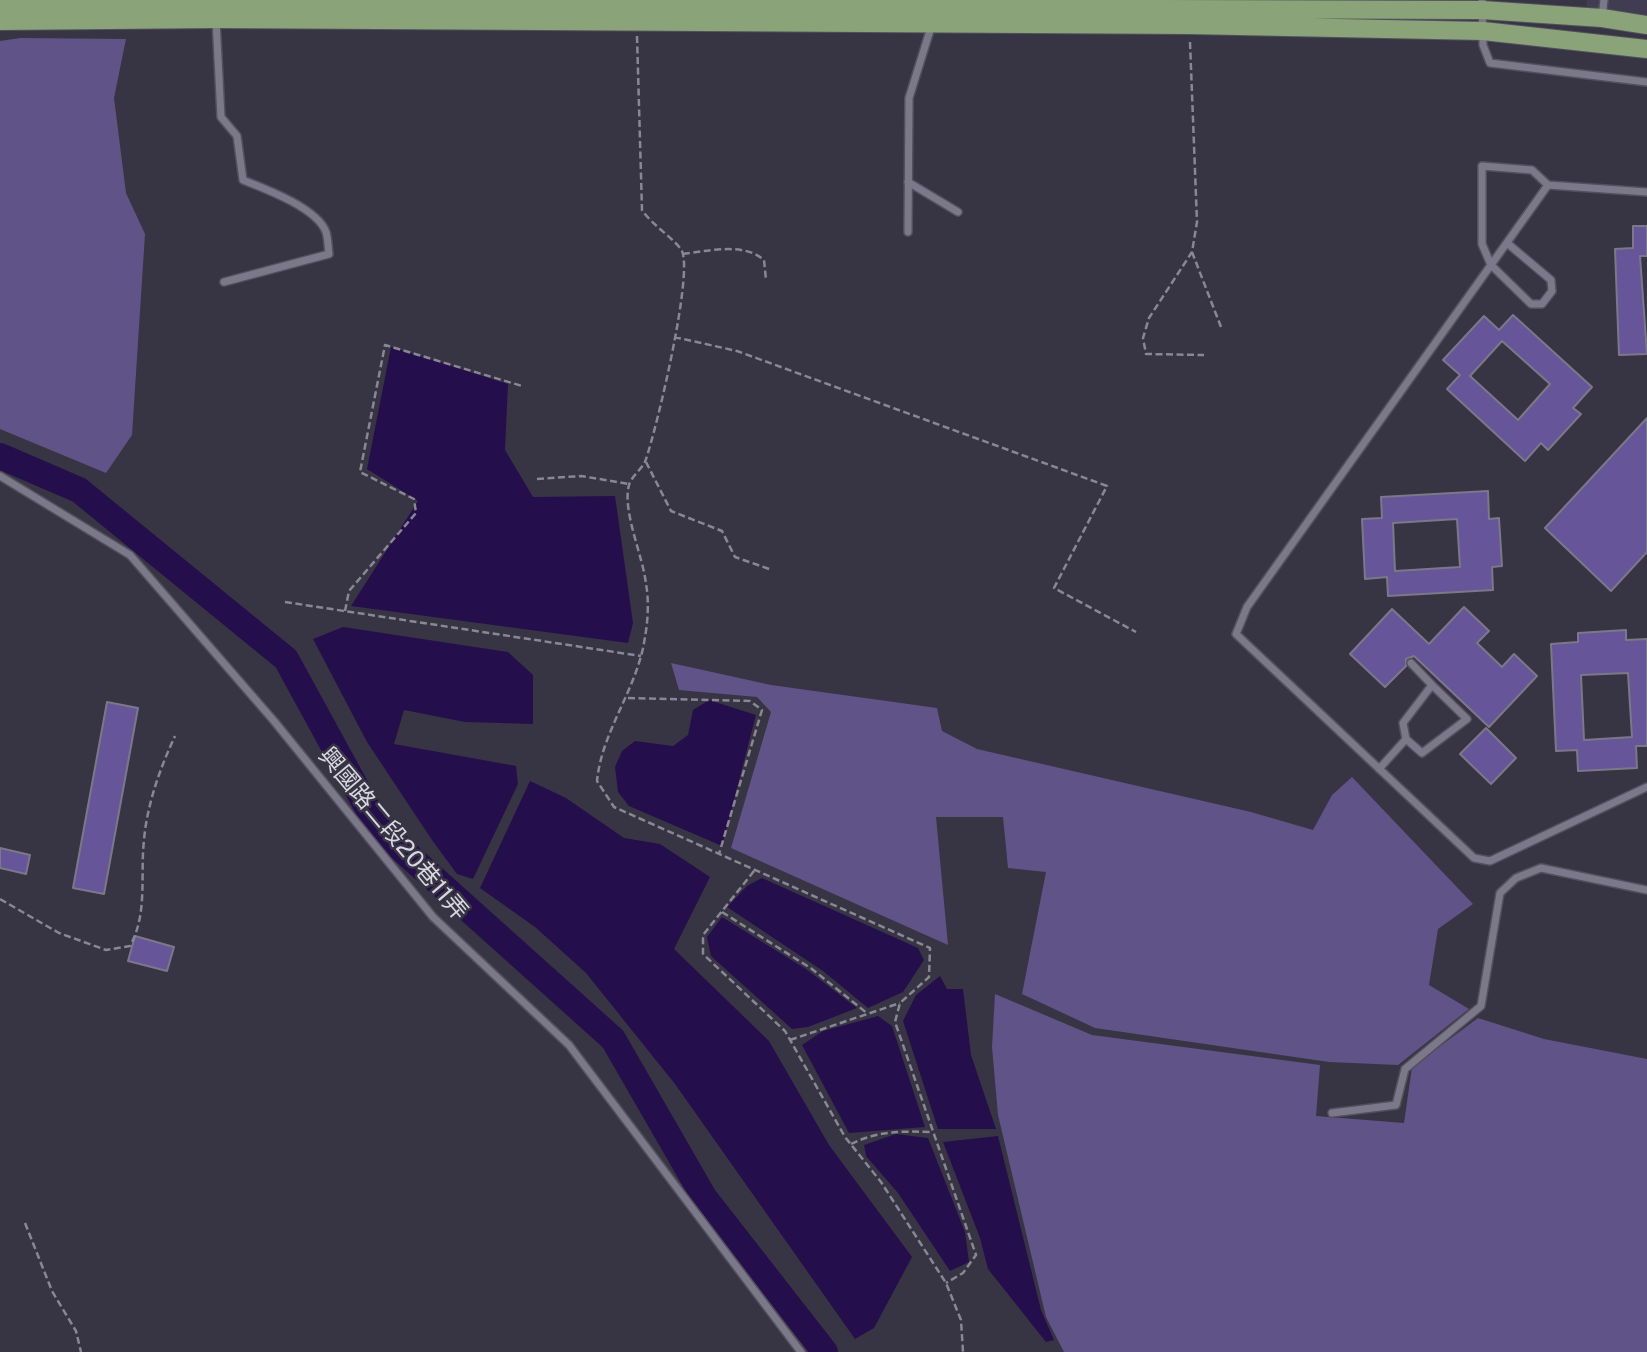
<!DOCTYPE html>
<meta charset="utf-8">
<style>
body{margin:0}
canvas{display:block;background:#373443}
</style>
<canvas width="1647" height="1352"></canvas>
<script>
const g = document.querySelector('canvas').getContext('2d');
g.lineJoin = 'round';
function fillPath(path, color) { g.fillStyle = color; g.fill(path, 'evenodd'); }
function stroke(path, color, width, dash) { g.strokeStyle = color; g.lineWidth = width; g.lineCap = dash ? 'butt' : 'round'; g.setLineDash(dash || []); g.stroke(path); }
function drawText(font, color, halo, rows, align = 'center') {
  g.font = font + ' "Public Sans","Noto Sans TC",sans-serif'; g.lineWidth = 5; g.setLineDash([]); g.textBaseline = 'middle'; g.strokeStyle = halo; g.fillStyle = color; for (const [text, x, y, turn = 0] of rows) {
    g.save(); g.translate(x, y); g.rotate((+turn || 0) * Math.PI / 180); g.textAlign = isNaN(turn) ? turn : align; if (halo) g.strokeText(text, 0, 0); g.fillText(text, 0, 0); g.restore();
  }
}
fillPath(new Path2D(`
 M1587 0H1647V16L1586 9Z`), '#403c51');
fillPath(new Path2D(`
 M20 38 126 39 114 98 126 193 145 234 132 435 106 473 0 429V41Z
 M671 663 771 685 937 708 942 731 977 749 1251 812 1313 830 1332 795 1352 777 1473 904 1438 929 1429 985 1469 1009 1398 1065 1329 1062 1095 1028 1022 994 1046 872 1008 868 1003 817H936L948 945 731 848 771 712 757 697 679 690Z
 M995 994 1092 1035 1320 1065 1316 1116 1404 1123 1412 1067 1478 1018 1544 1039 1647 1059V1352H1064L1046 1317 998 1115 992 1047Z`), '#605388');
fillPath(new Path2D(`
 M391 347 508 384 505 450 533 497 615 496 633 623 628 643 351 606 418 501 367 469Z
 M343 627 508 652 533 675V724L465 722 404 710 394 744 516 766 518 784 473 879 457 874 432 840 367 742 313 639Z
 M709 700 756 715 722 846 629 806 618 792 615 767 622 751 635 741 673 746 688 735 693 710Z
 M530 781 566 798 624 838 660 844 710 877 674 949 769 1041 829 1145 912 1257 874 1328 855 1339 675 1084 586 973 535 927 480 888Z
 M762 878 918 948 924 960 903 992 868 1008 823 971 727 907 747 886Z
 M722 917 806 969 857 1008 808 1027 792 1029 711 956 707 937Z
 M940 976 947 989H963L971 1055 996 1129H938L903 1021 916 995Z
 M878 1016 892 1026 925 1127 849 1133 802 1045 823 1031Z
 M896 1134 928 1138 965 1232 969 1262 950 1271 898 1193 866 1156 864 1145Z
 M998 1136 1041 1310 1054 1340 1046 1342 988 1269 980 1238 943 1142Z`), '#250e4c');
stroke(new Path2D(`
 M0 456 79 490 286 659 379 829 613 1039 704 1197 825 1352`), '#250e4c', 26);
const building = new Path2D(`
 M1633 226H1647V256H1640L1647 354 1619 355 1615 249 1633 248Z
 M1513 315 1592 387 1573 408 1581 414 1548 450 1541 443 1525 461 1447 389 1460 375 1443 360 1484 316 1499 330ZM1502 341 1550 384 1518 420 1470 376Z
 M1647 418V552L1611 591 1545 528Z
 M1488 491 1489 519 1499 518 1502 566 1492 567 1493 590 1388 596 1387 577 1365 579 1362 519 1382 518 1381 497ZM1457 519 1460 567 1395 571 1393 523Z
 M1464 607 1489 631 1477 643 1502 667 1514 654 1537 676 1489 727 1414 656 1406 659V666L1385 687 1350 654 1392 609 1429 644Z
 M1626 630V640L1647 639V746H1636L1637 768 1578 771 1577 750 1556 751 1551 644 1578 642V633ZM1628 673 1632 737 1584 740 1581 675Z
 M107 702 138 708 104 894 73 888Z
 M1486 728 1516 758 1491 784 1460 754Z
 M0 848 30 855 26 874 0 868Z
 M135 936 174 947 167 971 128 961Z`);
fillPath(building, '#659');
stroke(building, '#7b7889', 2);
const lane = new Path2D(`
 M1482 0 1483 45 1490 63 1647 82
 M1602 17 1604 0
 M216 20 221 117 237 136 243 180C266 189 317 208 326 232 328 238 328 247 329 254L224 282
 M908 182 958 212
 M1647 192 1548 185 1247 607 1236 634 1474 858 1490 861 1647 787
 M908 232 909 98 932 24
 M1507 243 1551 280 1552 291 1542 304H1531L1491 265 1482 244V166L1532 170 1548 185
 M0 476 130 555 274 721 433 917 569 1045 801 1352
 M1411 663 1432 685
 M1379 769 1406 739 1422 753 1467 719 1432 685 1403 723 1406 739
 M1332 1113 1396 1105 1405 1069 1481 1006 1500 893 1516 878 1541 868 1647 890`);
const primary = new Path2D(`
 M0 8 216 6 1482 10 1602 18 1647 25
 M0 21 216 19 1189 25 1483 31 1647 49`);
stroke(lane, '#53505d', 10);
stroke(primary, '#53505d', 20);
stroke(new Path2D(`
 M637 36 642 210C651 224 677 241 682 251 693 276 657 427 646 459 643 469 632 475 629 485 622 511 643 556 646 584 649 600 648 621 645 637 638 688 602 730 597 781L614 807 930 948 929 977 900 1003 895 1022 976 1255 963 1273 946 1283
 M1190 42 1197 222 1192 252 1149 318 1143 338 1146 354 1204 355
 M1192 252 1221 327
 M683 254C707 251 744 242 764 260L766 280
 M674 337 737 351 1107 486 1054 588 1136 632
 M646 462 671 511 722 531 735 557 772 570
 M537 479 581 476 629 484
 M285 602 641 656
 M345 611 349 591 416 513 414 499 360 472 385 345 522 386
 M628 698 750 701 762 710 719 854
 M754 871 703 935V954L785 1031 845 1137 881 1182 946 1283 961 1320 963 1352
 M0 899 59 933 106 950 130 946C148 913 140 877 144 840 147 805 160 768 175 736
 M722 912 812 969 868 1014
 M790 1040 900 1003
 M851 1144C877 1131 902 1131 932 1132
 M25 1223 52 1291 76 1331 81 1352`), '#898793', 2.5, [7, 3.5]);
stroke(lane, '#7b7889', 7);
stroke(primary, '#8ba379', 18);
drawText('24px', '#d8d6e0', '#373443', [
 ["興國路二段20巷11弄",393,834,50]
]);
</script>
